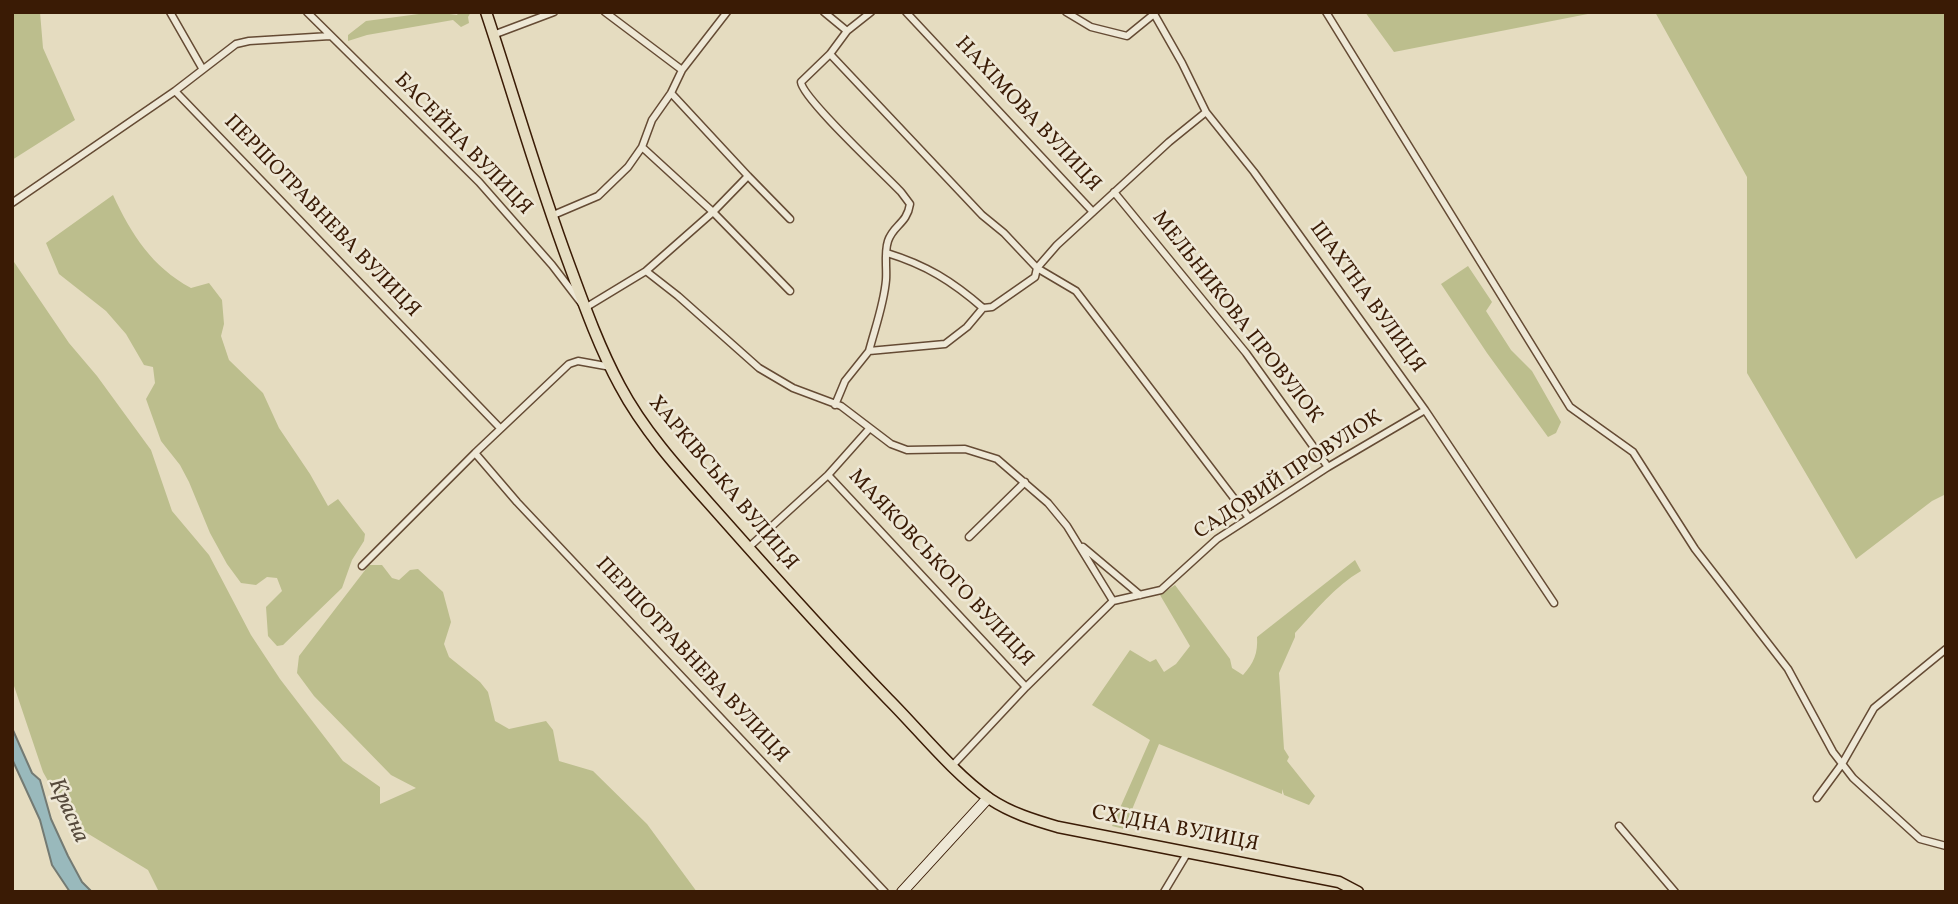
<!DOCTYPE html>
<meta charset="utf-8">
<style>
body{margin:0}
#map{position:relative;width:1958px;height:904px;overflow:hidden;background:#e5dcc0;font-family:Vollkorn,serif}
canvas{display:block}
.frame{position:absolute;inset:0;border:14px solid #3a1b05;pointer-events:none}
</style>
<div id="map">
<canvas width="1958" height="904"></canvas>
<div class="frame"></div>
</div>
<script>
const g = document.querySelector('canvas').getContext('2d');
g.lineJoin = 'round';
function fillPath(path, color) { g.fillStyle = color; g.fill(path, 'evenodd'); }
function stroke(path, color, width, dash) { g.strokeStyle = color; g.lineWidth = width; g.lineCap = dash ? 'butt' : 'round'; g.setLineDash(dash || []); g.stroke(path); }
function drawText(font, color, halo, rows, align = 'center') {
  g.font = font + ' Vollkorn,serif'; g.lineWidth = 5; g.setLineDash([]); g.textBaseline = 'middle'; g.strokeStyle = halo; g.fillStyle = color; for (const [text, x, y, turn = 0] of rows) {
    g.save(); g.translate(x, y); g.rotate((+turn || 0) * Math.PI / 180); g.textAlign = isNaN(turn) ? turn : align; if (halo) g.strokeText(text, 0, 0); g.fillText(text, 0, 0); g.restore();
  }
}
fillPath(new Path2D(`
 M12 12H40L43 48 75 120 12 160Z
 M434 12 457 15 459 12H471L468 17 469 23 461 27 453 20 367 35 348 41V35L366 21Z
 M1365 12H1598L1394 52Z
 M1655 12H1946V494L1932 501 1856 559 1747 373V177Z
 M113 195C131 234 152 267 191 288L209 283 222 300 224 324 221 336 229 360 263 393 279 428 310 474 328 506 338 499 365 534 364 541 352 560 342 588 283 645 277 646 268 636 266 607 282 591 277 578 267 577 256 585 241 583 227 564 210 533 189 482 180 465 161 441 146 399 155 383 153 367 144 365 126 334 106 311 59 274 46 243Z
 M12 259 69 343 97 376 151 450 172 511 209 555 251 635 280 679 343 761 380 787V804L416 788 391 775 314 696 297 673 299 656 369 565H382L392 578 399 580 410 570 418 569 443 592 451 622 444 644 449 657 480 682 488 692 495 721 509 729 546 721 553 730 559 761 593 771 647 824 697 892H159L148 870 72 824 43 772 12 680Z
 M1468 266 1492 302 1486 311 1511 350 1532 371 1561 422 1556 433 1548 437 1487 353 1441 284Z
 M1355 560 1361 571C1335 586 1315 611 1295 633V637L1279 673 1284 749 1289 757 1287 761 1315 796 1309 805 1284 795 1282 789V794L1159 744 1124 829 1112 826 1150 740 1092 705 1130 650 1150 662 1156 659 1164 672 1176 664 1190 646 1160 595 1175 585 1230 659 1232 668 1243 675C1254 663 1258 653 1257 637Z`), '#bcbe8d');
const water = new Path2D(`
 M12 728 32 773 40 780 51 819 68 856 82 882 92 892H70L52 865 40 820 12 759Z`);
fillPath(water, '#99b9bc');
stroke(water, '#737a73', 2);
const street = new Path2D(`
 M170 12 202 68
 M307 12 479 182 552 265 585 308 646 271 713 212 748 176
 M605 12 682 70
 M824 12 847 31
 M906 12 1093 212
 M1066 12 1091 27 1127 36 1154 14
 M1153 12 1182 63 1206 112 1254 172 1425 410 1554 603
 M1326 12 1570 407 1633 452 1695 549 1788 669 1833 752 1853 778 1920 839 1946 846
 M493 35 554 12
 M830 54 982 215 1004 233 1037 268 1076 291 1249 518
 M175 91 500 428
 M671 93 748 176 790 219
 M642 147 713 212 790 291
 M1114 192 1246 353 1328 467
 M12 203 175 91 236 44 249 41 330 36
 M551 216 598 196 628 167 642 147 652 120 671 93 682 70 727 12
 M887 253C926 265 952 281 983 308
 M646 271 678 296 759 368 793 388 841 406 891 444 907 450 965 449 997 459 1048 503 1067 526 1113 601
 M869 351C875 328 884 304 886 280 887 268 884 253 888 241 893 225 907 224 910 204L901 192C885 175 802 98 801 82L830 54 847 31 871 12
 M835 405 845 381 869 351 945 344 967 327 983 308 992 307 1035 277 1037 268 1057 245 1169 142 1206 112
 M475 453 517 502 885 892
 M828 475 1026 687
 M969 537 1025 482
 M1083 547 1140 595
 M748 548 828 475 869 429
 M362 566 475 453 569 364 578 361 611 367
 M1113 601 1161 590 1217 539 1328 467 1425 410
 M953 765 1026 687 1113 601
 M1817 798 1842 764 1874 708 1946 649
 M1619 826 1675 892
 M1164 892 1188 852`);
const secondary = new Path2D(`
 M902 892 988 798`);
const primary = new Path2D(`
 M486 12C514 96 538 181 569 264 584 305 599 347 620 386 646 435 686 477 723 519 777 580 831 640 888 699 919 730 954 774 990 799 1011 813 1034 820 1058 827L1339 882 1358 892`);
stroke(street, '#654b34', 9);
stroke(secondary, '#3a1b05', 12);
stroke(primary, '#3a1b05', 13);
stroke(street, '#eee8d6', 6);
stroke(secondary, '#eee8d6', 10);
stroke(primary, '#e5dcc0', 10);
drawText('21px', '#3a1b05', '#eee8d6', [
 ["НАХІМОВА ВУЛИЦЯ",1027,115,47],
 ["БАСЕЙНА ВУЛИЦЯ",462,145,46],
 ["ПЕРШОТРАВНЕВА ВУЛИЦЯ",321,217,46],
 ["ШАХТНА ВУЛИЦЯ",1366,298,54],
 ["МЕЛЬНИКОВА ПРОВУЛОК",1236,318,52],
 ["САДОВИЙ ПРОВУЛОК",1289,476,-33],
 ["ХАРКІВСЬКА ВУЛИЦЯ",722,484,50],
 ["МАЯКОВСЬКОГО ВУЛИЦЯ",940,569,47],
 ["ПЕРШОТРАВНЕВА ВУЛИЦЯ",691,661,47],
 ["СХІДНА ВУЛИЦЯ",1175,830,11]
]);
drawText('italic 23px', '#564a3c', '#eee8d6', [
 ["Красна",67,811,66]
]);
</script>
